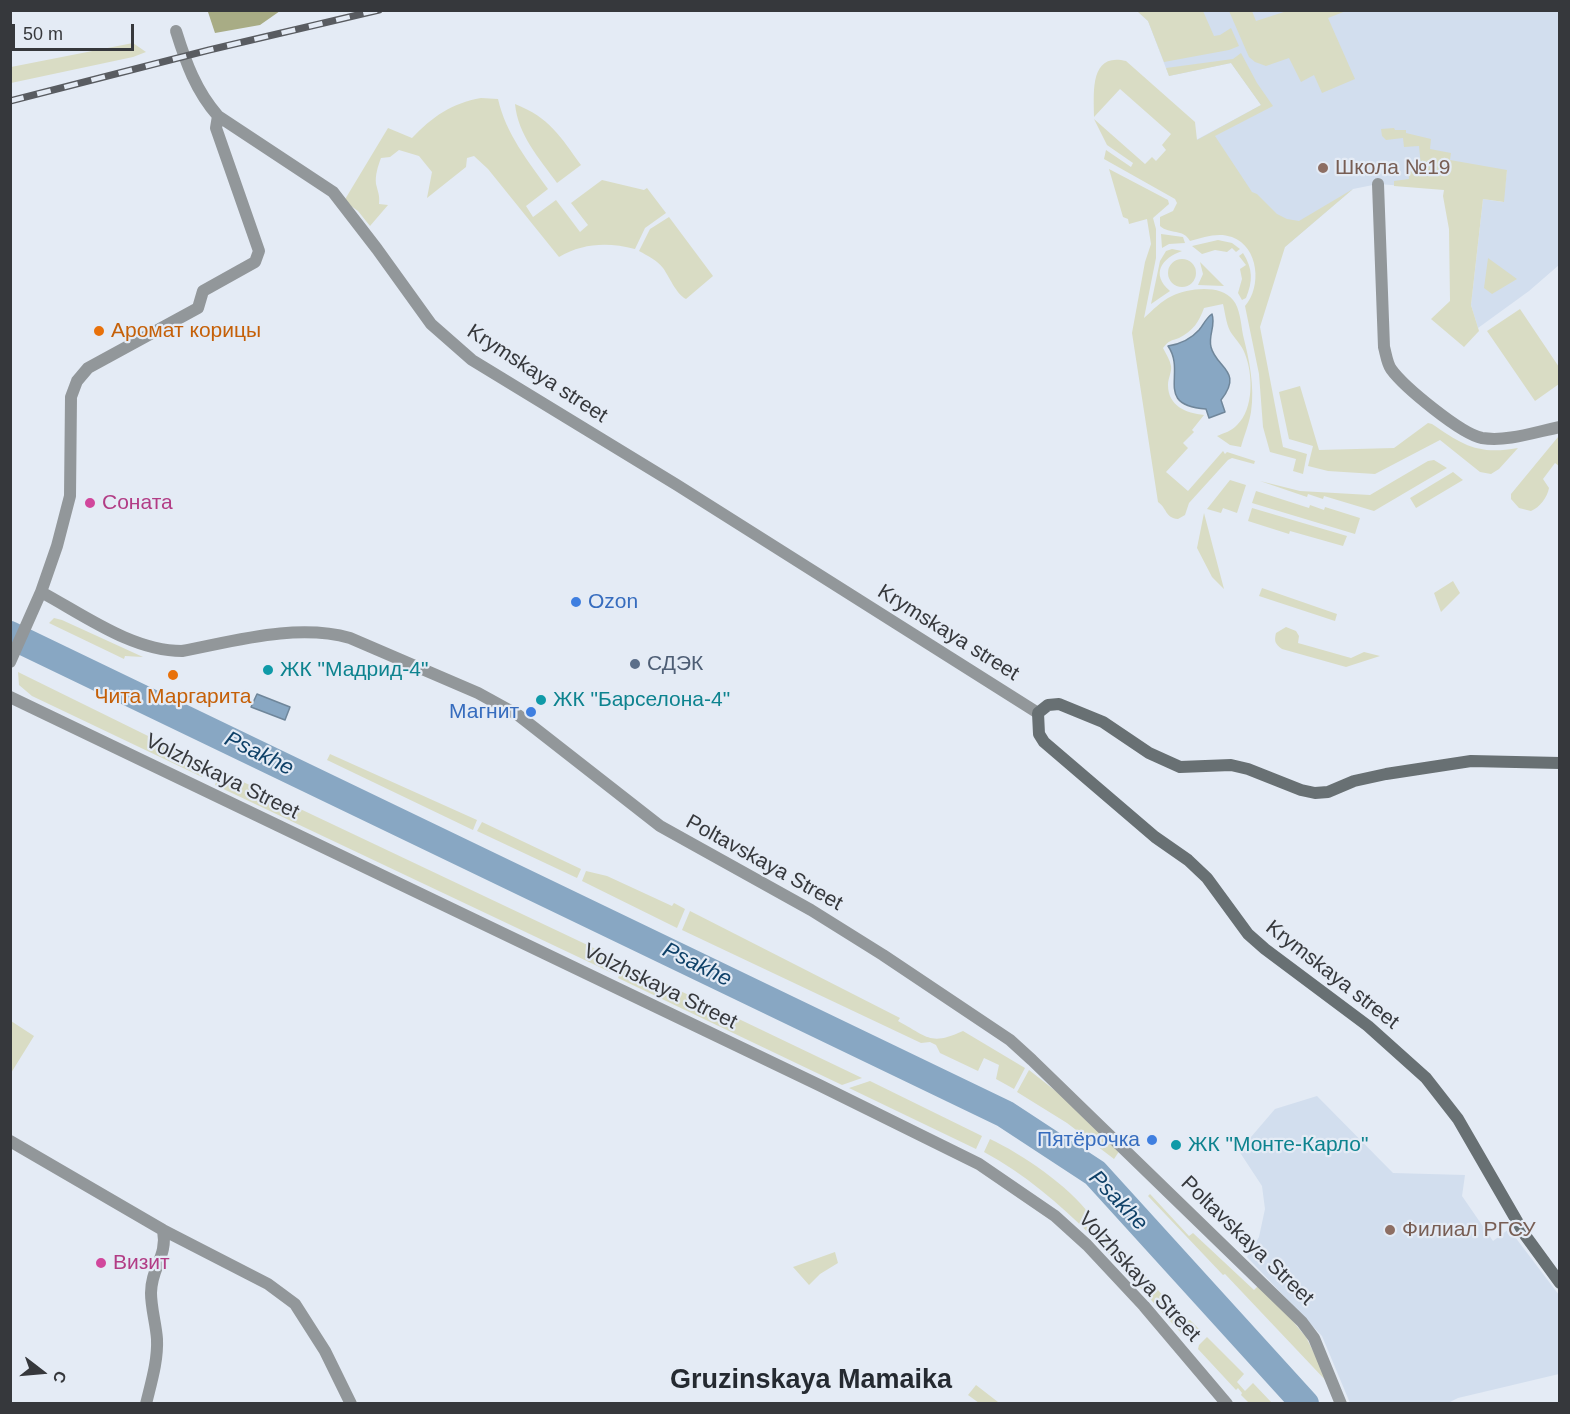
<!DOCTYPE html>
<meta charset="utf-8">
<style>
body{margin:0}
#map{position:relative;width:1570px;height:1414px;overflow:hidden;background:#e4ebf5;font-family:Arial,sans-serif}
canvas{display:block}
.frame{position:absolute;inset:0;border:12px solid #36383c;pointer-events:none}
.north{position:absolute;left:12px;top:1342px;width:60px;height:60px;-webkit-text-stroke:4px #e4ebf5;paint-order:stroke;rotate:106deg;font-size:16px;font-weight:700;line-height:24px;text-align:center;color:#36383c}
.north::after{content:'';display:block;margin:auto;width:21px;height:27px;background:#36383c;clip-path:polygon(50% 0,100% 100%,50% 72%,0 100%)}
.scale{position:absolute;left:12px;top:24px;width:122px;height:27px;box-sizing:border-box;border:3px solid #36383c;border-top:0;padding-left:8px;font-size:18px;line-height:21px;white-space:nowrap;color:#36383c;-webkit-text-stroke:4px #e4ebf5;paint-order:stroke}
</style>
<div id="map">
<canvas width="1570" height="1414"></canvas>
<div class="frame"></div>
<div class="north">С</div>
<div class="scale">50 m</div>
</div>
<script>
const g = document.querySelector('canvas').getContext('2d');
g.lineJoin = 'round';
function fillPath(path, color) { g.fillStyle = color; g.fill(path, 'evenodd'); }
function stroke(path, color, width, dash) { g.strokeStyle = color; g.lineWidth = width; g.lineCap = dash ? 'butt' : 'round'; g.setLineDash(dash || []); g.stroke(path); }
function drawText(font, color, halo, rows, align = 'center') {
  g.font = font + ' Arial,sans-serif'; g.lineWidth = 4.5; g.setLineDash([]); g.textBaseline = 'middle'; g.strokeStyle = halo; g.fillStyle = color; for (const [text, x, y, turn = 0] of rows) {
    g.save(); g.translate(x, y); g.rotate((+turn || 0) * Math.PI / 180); g.textAlign = isNaN(turn) ? turn : align; if (halo) g.strokeText(text, 0, 0); g.fillText(text, 0, 0); g.restore();
  }
}
fillPath(new Path2D(`
 M1137 11H1559V265L1529 291 1478 328 1471 305 1483 199 1503 202 1507 170 1444 189 1378 184 1353 189 1285 247 1196 140 1261 105 1231 63 1169 76 1148 21Z
 M1317 1096 1393 1173 1465 1175 1462 1196 1493 1241 1509 1229 1559 1295V1374L1458 1398 1448 1403H1350L1322 1336 1247 1257 1259 1237 1265 1209 1262 1186 1239 1151 1275 1109Z`), '#d2deee');
fillPath(new Path2D(`
 M1137 11H1203L1214 36 1220 35 1231 28 1239 46 1229 50 1164 62 1148 21Z
 M1229 11H1252L1256 21 1287 11H1346L1328 18 1355 79 1322 93 1314 75 1301 82 1289 58 1266 66 1255 62 1249 57Z
 M133 43 146 52 133 57 11 83V67Z
 M1241 53 1257 83 1273 106 1215 136 1252 192 1257 194 1277 214 1287 219 1299 221 1353 189 1285 247 1260 327 1283 447 1307 454 1303 474 1293 471 1296 459 1270 452 1263 427 1259 374 1245 306C1262 287 1259 247 1232 237 1218 232 1204 237 1190 241 1183 228 1170 235 1160 226V217L1173 211 1177 203 1175 199 1104 159 1106 150 1131 167 1133 163 1107 145 1094 119 1145 164 1152 157 1156 161 1166 150 1162 145 1171 134 1120 89 1094 117C1094 93 1089 52 1126 61L1195 122 1197 140 1261 105 1231 63 1169 76 1166 68 1233 59Z
 M481 98 498 99C506 134 528 161 548 189L526 206 533 217 556 200 580 232 588 225 571 203 602 180 644 190 647 188 666 213 645 228 635 249C608 242 583 243 559 257L488 169 474 156 467 158 466 167 427 198 432 172 419 156 399 150 390 157 381 158C378 166 375 175 376 184 378 192 380 196 379 204L388 205 370 226 358 211 344 201 388 128 412 138C432 117 452 103 481 98Z
 M515 104C550 118 560 136 581 165L557 183C539 158 518 135 515 104Z
 M1394 128 1395 130H1406V133L1431 139 1430 149 1451 153 1450 160 1507 170 1504 202 1483 199 1471 305 1479 331 1464 347 1431 319 1450 301 1449 229 1443 196 1444 190 1394 186V181L1409 179 1408 167 1421 166 1419 146 1404 147 1403 138 1386 140 1382 136 1381 129Z
 M1109 169 1168 200 1169 204 1153 218 1156 229V258L1144 318C1153 310 1161 301 1172 296 1188 288 1221 284 1233 300 1240 308 1241 324 1243 335 1249 359 1255 386 1251 412 1249 424 1244 436 1241 447L1230 445 1217 436C1224 433 1232 431 1237 425 1254 409 1253 374 1245 354 1242 345 1235 339 1230 331 1226 323 1225 312 1223 304L1204 308C1199 322 1193 331 1179 338 1171 341 1169 340 1163 348 1166 354 1170 360 1171 366 1172 372 1168 378 1168 385 1168 406 1186 413 1204 415L1192 430 1194 432 1183 443 1188 448 1166 472 1188 491 1223 451 1225 454 1227 452 1255 461 1254 464 1232 458 1228 460 1189 503 1185 515 1178 519C1165 518 1167 508 1158 502L1132 333 1145 262 1151 244 1147 219 1129 224 1128 219 1123 217Z
 M669 217 713 276 686 299C676 294 669 276 663 268 657 260 648 256 639 251L650 229Z
 M1161 234 1183 237 1185 243 1169 244 1162 248Z
 M1218 240 1232 243 1240 249 1236 252 1232 248 1227 252 1215 250 1202 254 1192 246Z
 M1172 249 1182 251C1162 258 1150 274 1170 291L1151 304 1160 261 1166 251Z
 M1243 253C1253 269 1253 281 1246 298L1242 300 1238 293 1242 279 1240 269 1246 265 1239 256Z
 M1488 258 1517 279 1492 294 1484 288Z
 M1168 273a14 14 0 1 1 28 0a14 14 0 1 1-28 0Z
 M1200 262 1224 286 1198 285 1203 274Z
 M1520 309 1559 367V384L1535 401 1487 331Z
 M1300 386 1319 450 1394 448 1428 423 1432 424C1464 446 1479 455 1518 448L1499 469 1491 474 1480 472 1440 440 1375 474 1328 471 1308 466 1313 446 1289 439 1279 392Z
 M1558 437H1559V466L1555 463 1543 479 1549 488C1547 498 1540 507 1531 511L1519 508 1511 499V494Z
 M1434 460 1447 468 1374 511 1324 496 1323 499 1308 494 1307 497 1260 481 1300 491 1370 495 1428 461Z
 M1453 472 1463 480 1416 508 1410 498Z
 M1230 480 1246 485 1237 513 1223 508 1221 513 1207 509Z
 M1256 491 1309 508 1310 505 1324 510 1325 507 1360 518 1355 534 1252 503Z
 M1252 508 1347 536 1343 546 1290 531 1289 534 1248 521Z
 M1204 513 1224 589 1212 577 1197 548Z
 M1453 581 1460 593 1441 612 1434 593Z
 M1262 588 1337 614 1335 621 1259 596Z
 M54 618 62 620 143 657 125 656 124 659 49 623Z
 M1286 627 1296 631 1299 636 1298 643 1351 658 1364 652 1380 656 1346 667 1282 649C1275 644 1274 641 1276 633Z
 M18 672 207 765 202 777 32 696 19 685Z
 M330 754 477 820 473 830 327 760Z
 M220 771 617 959 610 972 215 785Z
 M482 822 581 869 577 878 477 831Z
 M586 871 607 876 672 906 674 903 685 909 677 928 582 881Z
 M690 911 900 1018 898 1021C928 1037 930 1046 963 1031L1025 1068 1014 1089 996 1079 999 1065 984 1058 978 1071 940 1053 936 1045 930 1042 921 1043 682 930Z
 M624 964 862 1078 842 1085 618 978Z
 M11 1021 34 1036 11 1073Z
 M1029 1070 1062 1096 1120 1150 1114 1159 1067 1123 1017 1092Z
 M870 1081 982 1136 976 1149 849 1088Z
 M990 1139C1022 1154 1069 1186 1090 1215L1083 1223 1093 1232 1099 1225 1186 1321 1190 1320 1199 1329 1189 1338 1184 1336C1122 1269 1065 1196 984 1152Z
 M1150 1194 1189 1236 1193 1233 1254 1290 1258 1286 1276 1301 1306 1337 1330 1385 1225 1274 1223 1275 1148 1196Z
 M835 1252 838 1263 820 1274 809 1285 793 1267Z
 M1207 1337 1244 1374 1237 1382 1245 1391 1253 1383 1272 1403H1249L1241 1395 1242 1393 1238 1388 1236 1390 1198 1349 1199 1345Z
 M976 1385 998 1402 997 1403H979L968 1395Z`), '#d9dcc4');
fillPath(new Path2D(`
 M212 11V10L280 11 260 25 215 33 208 12Z`), '#a8ac85');
const water = new Path2D(`
 M1212 314C1216 326 1208 335 1211 347 1216 368 1244 371 1221 400L1225 412 1209 418 1206 409C1153 405 1187 373 1168 346 1181 344 1191 339 1199 330 1204 324 1206 318 1212 314Z
 M257 694 290 707 285 720 251 707Z`);
fillPath(water, '#88a7c3');
stroke(water, '#6f869a', 1.5);
stroke(new Path2D(`
 M10 635 1005 1114 1095 1173 1305 1404`), '#88a7c3', 28);
stroke(new Path2D(`
 M176 31C186 63 196 91 218 116L333 192 377 249 431 324 472 360 677 485 1038 713
 M1378 184 1384 347C1386 354 1387 363 1391 369 1404 387 1461 434 1482 438 1507 442 1535 432 1560 427
 M41 592C84 615 132 651 182 651 235 641 297 623 350 638L478 693 518 715 660 826 811 910 883 955 1010 1040 1032 1060 1302 1322 1314 1338 1341 1404
 M10 662 41 592 57 546 70 496 71 397 77 381 88 368 198 308 203 291 255 262 259 251 216 128 218 116
 M10 697 819 1085 979 1164 1055 1216 1087 1245 1144 1306 1227 1404
 M10 1141 163 1230 268 1284 295 1304 325 1351 351 1404
 M146 1404C151 1383 158 1361 157 1339 156 1324 151 1308 151 1293 151 1267 168 1257 163 1230`), '#92979a', 12);
stroke(new Path2D(`
 M1560 763 1471 761 1386 774 1354 781 1328 792 1315 793 1301 790 1248 769 1231 765 1180 767 1149 753 1103 722 1059 704 1048 705 1038 713 1039 734 1044 742 1155 837 1188 860 1207 878 1248 934 1265 949 1368 1026 1426 1078 1458 1119 1525 1235 1560 1283`), '#687073', 12);
const rail = new Path2D(`
 M10 101 209 50 379 10`);
stroke(rail, '#595c61', 7);
stroke(rail, '#e4ebf5', 4.5, [14]);
for (const [x, y, r, color] of [
 [1323,168,6,"#8d6e63"],
 [99,331,6,"#e8710a"],
 [90,503,6,"#d1479c"],
 [576,602,6,"#3f7fe0"],
 [635,664,6,"#5c6f8a"],
 [268,670,6,"#0f9aa8"],
 [173,675,6,"#e8710a"],
 [541,700,6,"#0f9aa8"],
 [531,712,6,"#3f7fe0"],
 [1152,1140,6,"#3f7fe0"],
 [1176,1145,6,"#0f9aa8"],
 [1390,1230,6,"#8d6e63"],
 [101,1263,6,"#d1479c"]
]) { const dot = new Path2D(); dot.arc(x, y, r, 0, 2 * Math.PI); g.fillStyle = color; g.fill(dot); stroke(dot, '#e4ebf5', 2); }
drawText('21px', '#785e54', '#e4ebf5', [
 ["Школа №19",1335,168],
 ["Филиал РГСУ",1402,1230]
], 'left');
drawText('21px', '#c56008', '#e4ebf5', [
 ["Аромат корицы",111,331],
 ["Чита Маргарита",173,697,"center"]
], 'left');
drawText('21px', '#36383c', '#e4ebf5', [
 ["Krymskaya street",537,374,33],
 ["Krymskaya street",948,633,32],
 ["Volzhskaya Street",222,777,26],
 ["Poltavskaya Street",764,863,29],
 ["Krymskaya street",1332,975,38],
 ["Volzhskaya Street",660,987,26],
 ["Poltavskaya Street",1247,1241,44],
 ["Volzhskaya Street",1139,1277,47]
]);
drawText('21px', '#b23c85', '#e4ebf5', [
 ["Соната",102,503],
 ["Визит",113,1263]
], 'left');
drawText('21px', '#366cbe', '#e4ebf5', [
 ["Ozon",588,602,"left"],
 ["Магнит",519,712],
 ["Пятёрочка",1140,1140]
], 'right');
drawText('21px', '#4e5e75', '#e4ebf5', [
 ["СДЭК",647,664]
], 'left');
drawText('21px', '#0d838f', '#e4ebf5', [
 ["ЖК \"Мадрид-4\"",280,670],
 ["ЖК \"Барселона-4\"",553,700],
 ["ЖК \"Монте-Карло\"",1188,1145]
], 'left');
drawText('italic 22px', '#0f4168', '#e4ebf5', [
 ["Psakhe",259,754,26],
 ["Psakhe",697,965,26],
 ["Psakhe",1118,1201,46]
]);
drawText('bold 27px', '#252a31', '#e4ebf5', [
 ["Gruzinskaya Mamaika",811,1381]
]);
</script>
